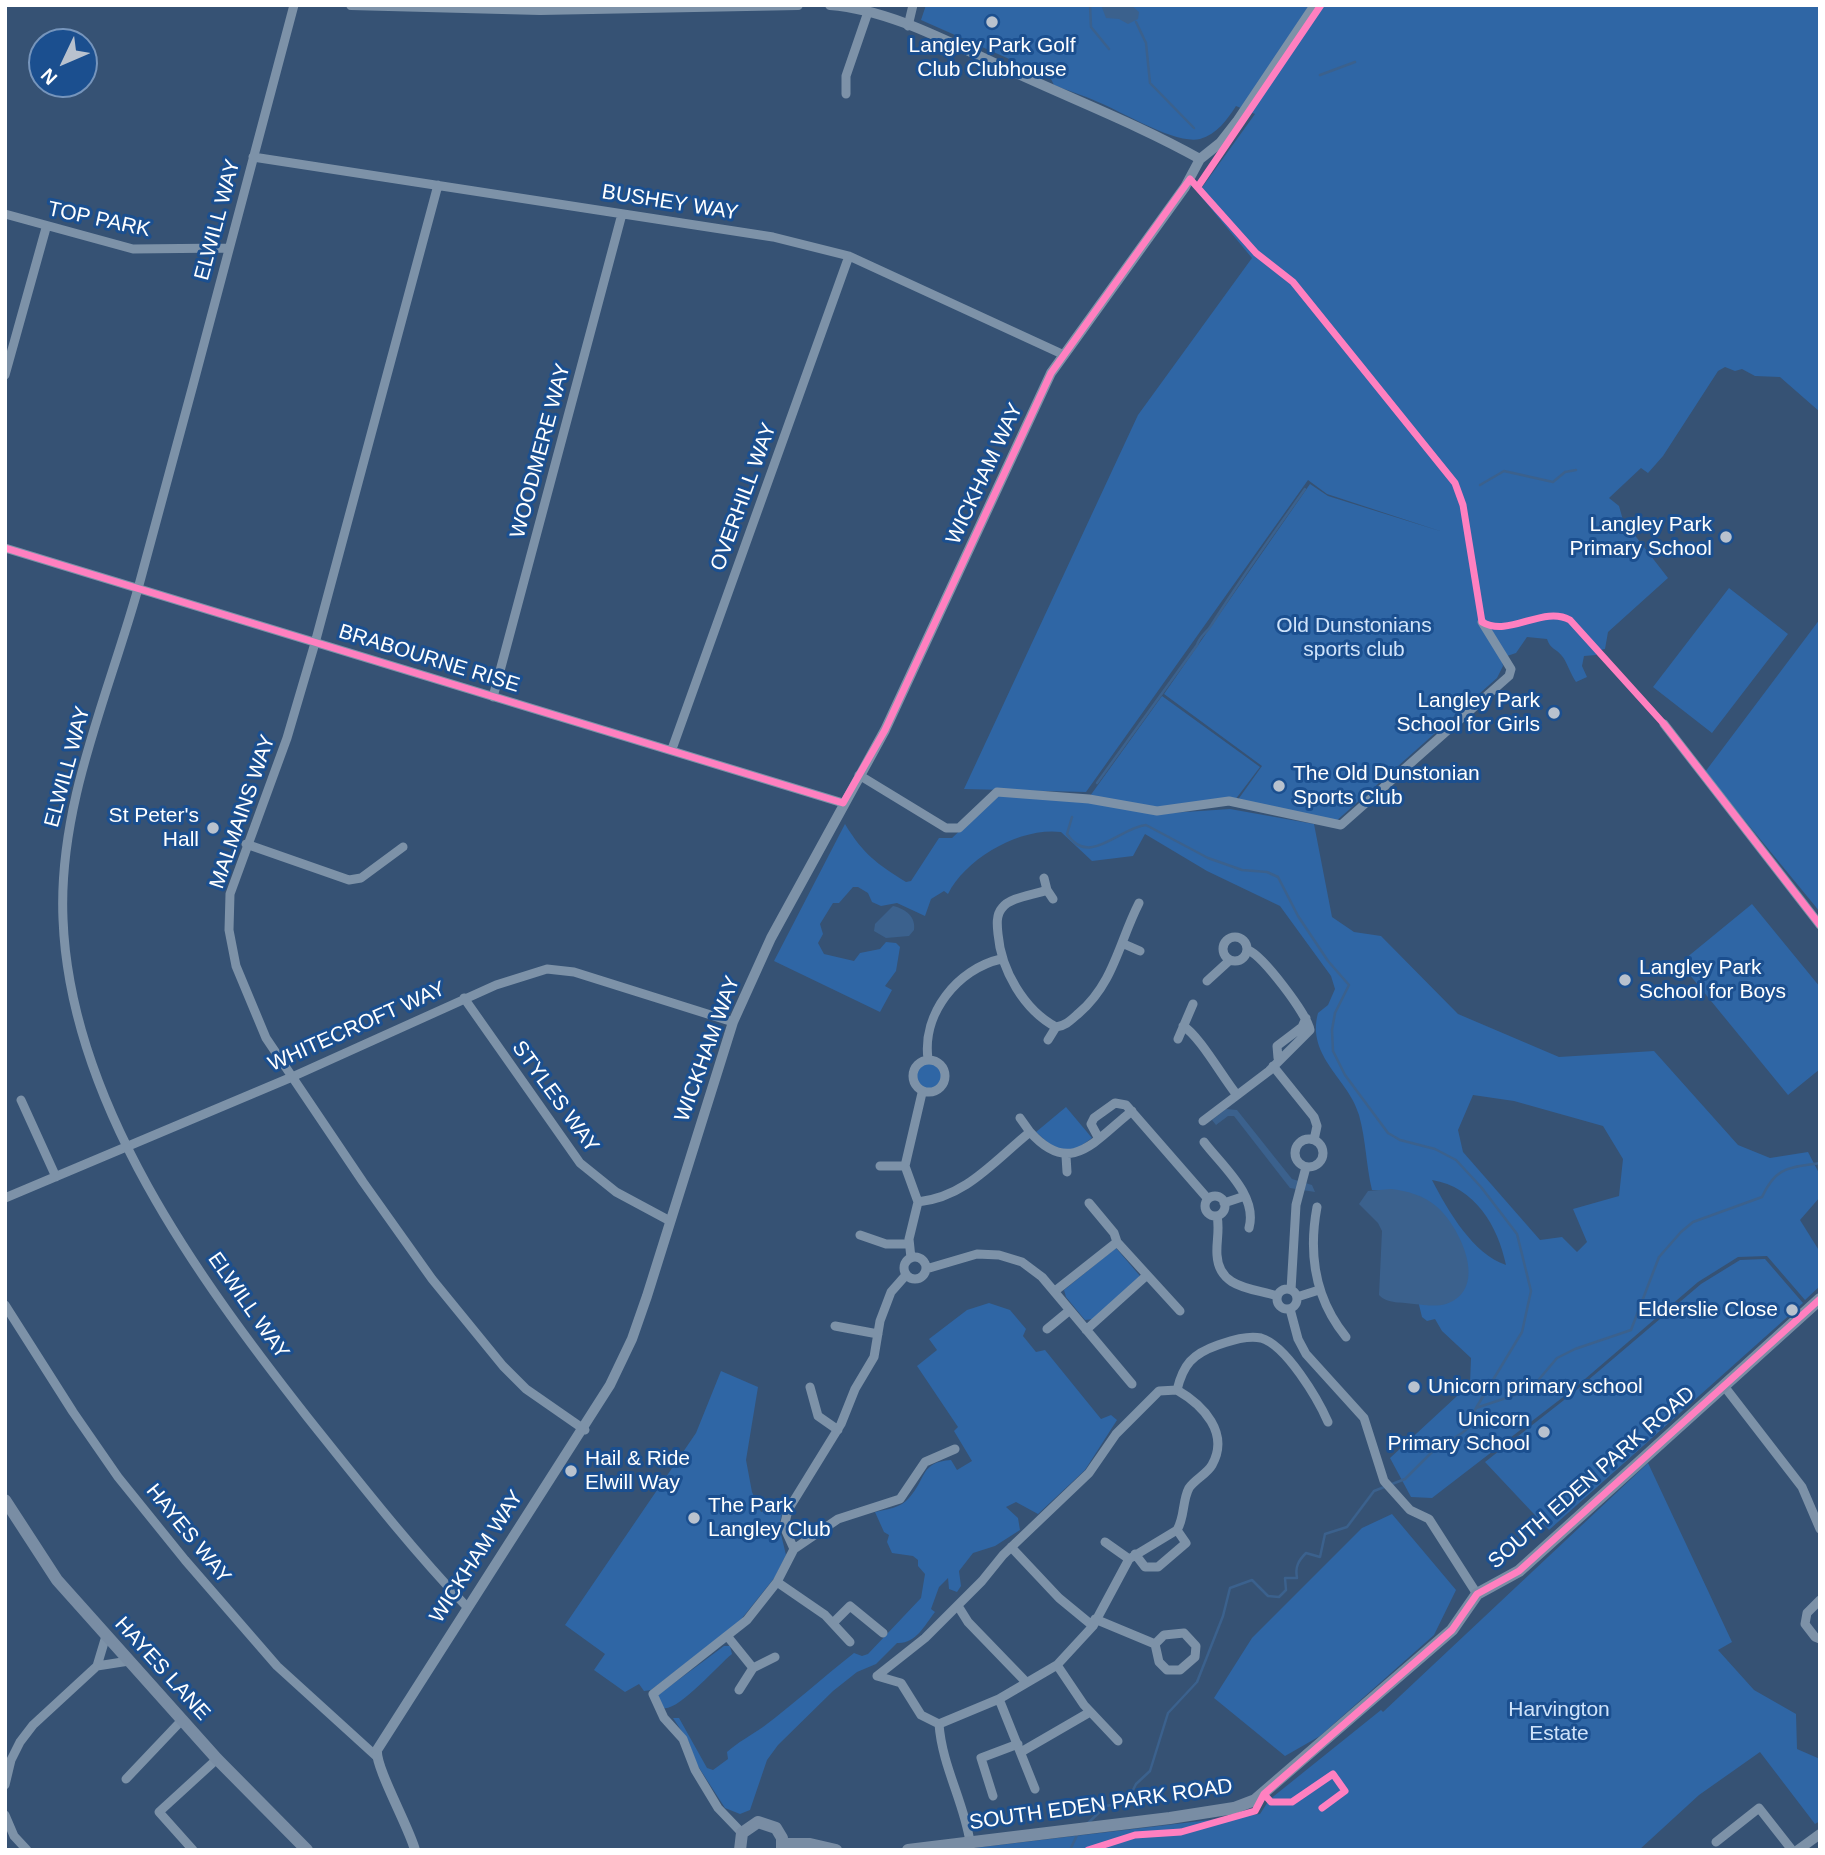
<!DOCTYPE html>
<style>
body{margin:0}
#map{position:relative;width:1825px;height:1855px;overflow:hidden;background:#365274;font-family:Helvetica,sans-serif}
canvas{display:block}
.frame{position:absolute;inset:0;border:7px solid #fff;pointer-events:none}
.north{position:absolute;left:28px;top:28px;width:70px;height:70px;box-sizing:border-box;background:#1b4f8f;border:2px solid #7695bc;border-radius:50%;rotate:226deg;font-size:19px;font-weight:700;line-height:28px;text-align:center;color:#fff}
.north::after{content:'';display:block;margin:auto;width:24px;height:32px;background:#b9c2ce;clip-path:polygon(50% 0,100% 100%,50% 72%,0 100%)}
</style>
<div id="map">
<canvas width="1825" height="1855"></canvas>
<div class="frame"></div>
<div class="north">N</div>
</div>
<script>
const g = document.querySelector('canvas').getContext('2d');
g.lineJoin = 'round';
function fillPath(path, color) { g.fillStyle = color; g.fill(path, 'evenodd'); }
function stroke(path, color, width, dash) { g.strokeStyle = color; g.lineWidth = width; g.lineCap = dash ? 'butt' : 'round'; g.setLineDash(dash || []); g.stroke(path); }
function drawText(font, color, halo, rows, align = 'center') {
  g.font = font + ' Helvetica,sans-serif'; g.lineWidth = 6; g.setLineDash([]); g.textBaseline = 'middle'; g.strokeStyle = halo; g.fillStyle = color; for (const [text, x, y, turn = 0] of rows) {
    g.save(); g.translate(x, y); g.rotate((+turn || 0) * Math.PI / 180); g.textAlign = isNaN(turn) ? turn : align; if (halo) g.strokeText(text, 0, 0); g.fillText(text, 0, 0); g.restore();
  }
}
fillPath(new Path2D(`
 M926 5H1820V412L1780 377 1755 376 1742 369 1735 371 1725 367 1718 371 1663 456 1648 473 1641 468 1609 498 1619 506 1623 520 1668 578 1608 632 1605 649 1599 650 1596 655 1584 656 1582 666 1587 677 1576 682C1571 675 1566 660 1562 656 1557 649 1550 649 1547 639L1527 637 1516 653 1501 658 1503 666 1497 678 1334 823 1237 801 1262 766 1164 694 1310 484 1328 496 1443 532 1327 494 1308 480 1086 792 964 789 1138 415 1252 258 1198 193 1255 114 1236 106C1227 120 1217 134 1200 139 1176 145 1121 111 1098 102 1083 95 1069 91 1054 85L1050 77 921 20Z
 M1729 588 1788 634 1712 733 1653 687Z
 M1820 619V912L1705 772Z
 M1162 696 1260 767 1235 800 1156 808 1090 796Z
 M998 795 1090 803 1155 814 1230 809 1314 824 1332 917 1354 932 1381 936 1458 1014 1559 1057 1654 1051 1738 1145 1770 1158 1808 1152 1820 1175V1197L1800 1220 1820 1252V1286L1805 1300 1767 1256 1738 1257 1698 1282 1571 1391 1432 1498 1411 1497 1390 1458 1470 1384 1471 1358 1442 1331 1435 1319 1427 1321 1422 1317 1391 1191 1372 1190C1366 1165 1366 1140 1359 1115 1349 1079 1306 1057 1318 1013L1328 1005 1335 989 1331 976 1280 906 1207 871 1145 834 1133 856 1092 861 1061 832C1020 827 966 858 948 894L944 891 931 899 925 916 897 903 881 906 872 902 868 893 858 887H853L839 903H833L820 924 823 934 818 943 824 954 854 961 860 953 880 949 886 942 896 943 900 947 896 971 885 986 892 990 880 1012 774 961 845 824C863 854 877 864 906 882L911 881 939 838H952ZM1473 1095 1514 1101 1603 1126 1623 1159 1619 1196 1573 1209 1587 1242 1577 1252 1562 1237 1540 1240 1463 1152 1458 1130ZM1432 1180C1475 1187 1498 1226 1506 1265 1473 1254 1448 1211 1432 1180Z
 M1752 904 1820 987V1069L1788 1095 1680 963Z
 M916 1076a13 13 0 1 1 26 0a13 13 0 1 1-26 0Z
 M1066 1107 1092 1138 1075 1150H1056L1036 1132Z
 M1116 1248 1140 1276 1093 1319 1085 1320 1066 1297 1064 1290Z
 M1765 1259 1803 1303 1549 1530 1485 1462 1573 1393 1701 1284 1740 1260Z
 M989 1303 1010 1310 1026 1329 1023 1336 1036 1352 1045 1350 1101 1419 1111 1415 1117 1420 1085 1470 1038 1514 1016 1502 1006 1507 1018 1518 1020 1530 995 1546 973 1553 959 1571 961 1586 957 1592 949 1589 948 1578 939 1587 931 1609 935 1612C924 1626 916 1644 897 1643L876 1664 857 1672 833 1691 778 1745 767 1760 750 1810 740 1814 725 1808 696 1763 689 1742 673 1718H679L707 1768 713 1770 728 1759 727 1752C738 1742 750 1736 763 1727 794 1704 823 1677 854 1653L862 1656 868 1654 921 1598 925 1574 918 1566V1560L913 1556 892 1553 887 1542 889 1535 884 1532 875 1512C887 1509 901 1508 909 1498 927 1478 920 1462 951 1460L957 1470 972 1461 954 1431 958 1427 917 1366 937 1350 929 1339 967 1310Z
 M721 1371 758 1387 746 1460 752 1492 761 1512 777 1506 783 1510 779 1526 786 1555 775 1577 739 1622 651 1690 644 1691 639 1684 625 1692 594 1670 605 1654 565 1625 696 1433Z
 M1648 1463 1732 1642 1718 1650 1754 1690 1796 1714 1797 1749 1820 1759V1821L1815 1824 1760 1752 1699 1795 1639 1850H957L1260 1814 1269 1800 1381 1710 1383 1712Z
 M1392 1514 1456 1590 1434 1635 1320 1736 1285 1756 1214 1698 1252 1638 1362 1528Z
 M724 1646H730L732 1654C718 1665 678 1712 663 1708L658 1695Z`), '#2f66a5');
fillPath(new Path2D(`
 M1101 5H1131L1139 12 1138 19 1128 24 1119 19 1106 18Z
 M893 906C906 909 916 917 914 930L909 936 886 938 874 931 875 924Z
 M1226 1109 1237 1110 1292 1179 1312 1185 1315 1192 1290 1188 1234 1116H1228L1216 1125 1212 1120Z
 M1391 1189C1407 1191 1423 1195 1436 1206 1459 1225 1491 1289 1446 1304 1436 1307 1425 1305 1414 1304 1403 1302 1387 1304 1379 1295L1382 1231 1378 1223 1359 1204 1368 1191Z`), '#3b618d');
stroke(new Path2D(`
 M1090 5 1091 27 1109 49
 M1136 22 1146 43 1150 83 1194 128
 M1320 75 1355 62
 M1480 485 1504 471 1553 482 1565 472 1576 470
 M1097 783 1197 645C1200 635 1207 633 1212 624 1241 578 1273 534 1305 489
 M1072 817 1067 834C1089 868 1120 827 1146 825L1208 858 1242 870 1267 872 1278 877 1298 916 1328 961 1349 985 1335 1013 1332 1030 1333 1051 1345 1075 1388 1133 1400 1140 1435 1149 1456 1160 1481 1187 1517 1234 1531 1291 1522 1332 1476 1408
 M1087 1824 1106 1806 1127 1802 1136 1784 1150 1771 1168 1713 1197 1682 1223 1616 1230 1588 1252 1580 1268 1596 1279 1597 1286 1590 1285 1578H1297C1295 1567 1298 1561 1306 1553L1320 1557 1325 1534 1347 1527 1374 1491 1405 1479 1431 1453 1462 1433 1468 1428 1476 1408 1530 1390 1557 1358 1575 1349 1631 1330 1659 1257 1681 1232 1693 1222 1762 1197C1776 1166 1789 1168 1820 1163
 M1070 1850 1078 1833`), '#3b618d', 2.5);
stroke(new Path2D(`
 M294 5C242 199 192 392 139 585 109 694 58 804 63 919 70 1103 199 1279 308 1418 360 1483 410 1547 467 1607
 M908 26 913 5
 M846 94V76L868 12
 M253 157 773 237 849 256 1062 354
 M438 185 315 643 287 738 230 894 229 930 236 966 266 1038 363 1182 432 1279 503 1366 526 1389 585 1430
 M5 214 133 249 228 248
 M5 375 46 228
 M5 548 843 803
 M493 697 622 214
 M1664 724 1820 925
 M672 749 849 256
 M859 775 946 828H959L997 792 1089 799 1157 811 1229 801 1341 825 1509 676 1511 669 1482 622
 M246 844 349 880 361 878 403 847
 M1044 878 1047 890C1034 895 1010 897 1002 908 996 915 997 925 998 934 1001 970 1024 1010 1056 1027 1066 1026 1072 1019 1079 1013 1114 983 1119 942 1139 903
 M1047 890 1053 899
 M1223 949a12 12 0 1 1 24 0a12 12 0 1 1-24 0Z
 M1124 944 1140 951
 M1207 981 1230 960
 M464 998 580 1163 616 1192 670 1221
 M1183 1026C1199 1035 1223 1078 1237 1095
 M1178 1039 1193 1004
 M1048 1040 1056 1027
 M1278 1058 1277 1046 1302 1027 1306 1018
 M928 1059C922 1014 957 969 1001 959
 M913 1076a16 16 0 1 1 32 0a16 16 0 1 1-32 0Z
 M1273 1066 1314 1117 1317 1126 1314 1140
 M21 1100 56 1177
 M1020 1118 1030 1132
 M1203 1121 1269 1071 1310 1030C1307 1014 1263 956 1248 950
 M1098 1137 1091 1124 1094 1118 1115 1103 1126 1105 1208 1199
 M1295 1153a14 14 0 1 1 28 0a14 14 0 1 1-28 0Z
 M1204 1142C1222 1166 1258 1195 1249 1228
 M1066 1156 1067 1172
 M880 1166H905
 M1205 1206a10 10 0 1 1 20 0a10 10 0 1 1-20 0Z
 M5 1198 292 1077 496 985 547 969 574 972 733 1022
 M918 1202C966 1197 994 1161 1030 1132 1071 1178 1095 1140 1132 1111
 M1089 1203 1114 1233 1117 1242
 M1224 1203 1245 1196
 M1317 1207C1308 1255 1315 1299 1346 1337
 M1217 1216C1220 1230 1216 1242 1217 1255 1219 1289 1253 1288 1277 1296
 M860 1235 886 1244H909
 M904 1268a11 11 0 1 1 22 0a11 11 0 1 1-22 0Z
 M911 1258 909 1239 918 1202 905 1166 922 1093
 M926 1269 977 1254 999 1255 1022 1262 1042 1277 1132 1384
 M1277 1299a10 10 0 1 1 20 0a10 10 0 1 1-20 0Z
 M1291 1290 1296 1205 1306 1167
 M1055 1291 1117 1242 1180 1311
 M1297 1297 1319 1290
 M5 1305 73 1412 118 1477 185 1560 277 1666 376 1756
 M1290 1309 1298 1339 1306 1354 1364 1418 1384 1481 1410 1510 1429 1519 1477 1594
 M835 1326 878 1334
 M1047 1329 1070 1310
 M1086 1330 1146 1276
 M1724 1386 1802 1487 1820 1529
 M810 1387 818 1416 838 1430
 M1105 1542 1129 1559
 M1011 1547 1059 1598 1093 1626
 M794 1549 784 1527 788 1510 841 1424 855 1389 874 1357 880 1321 891 1292 906 1275
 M794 1549 838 1519 900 1499 925 1462 955 1449
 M1135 1554 1145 1567H1158L1186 1543 1177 1530
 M777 1582 825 1615 850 1642
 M1820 1600 1807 1613 1805 1624 1815 1637 1820 1639
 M958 1606 968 1622 1026 1682
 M1095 1619 1155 1644 1159 1662 1167 1670H1180L1195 1657 1196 1646 1184 1633 1164 1635 1155 1644
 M833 1623 850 1606 883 1633
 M728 1637 753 1668 739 1690
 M1057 1665 1084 1705 1118 1741
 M97 1666 129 1661
 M753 1668 775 1657
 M877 1676 925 1638 982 1581 1003 1555 1089 1473 1116 1434 1159 1391 1177 1390C1183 1365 1192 1354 1218 1345 1230 1341 1247 1335 1261 1338 1286 1345 1318 1399 1328 1422
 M877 1676 901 1683 921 1715 939 1724 999 1699 1057 1665 1093 1626 1129 1559 1177 1530C1185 1517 1182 1501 1189 1488 1195 1479 1207 1474 1212 1465 1230 1433 1203 1405 1177 1390
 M999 1699 1035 1789
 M939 1724C942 1766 964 1802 970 1842
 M1021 1752 1090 1712
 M126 1779 182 1720
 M5 1785 11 1760 20 1742 33 1725 97 1666 106 1636
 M993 1796 981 1758 1018 1744
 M5 1815 14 1836 27 1850
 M742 1833 718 1808 695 1770 683 1739 664 1718 653 1694 747 1620 777 1582 794 1549
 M1716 1842 1759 1808 1792 1850
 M193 1850 159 1812 217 1759`), '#7d92a8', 9);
stroke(new Path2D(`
 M351 5 540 10 798 5
 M830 5C894 10 957 47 1016 73 1077 101 1141 126 1200 159
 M415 1850C409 1827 375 1767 377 1750L610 1385 632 1339 647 1296 733 1022 771 938 885 730 1051 373 1185 187 1200 159 1220 143 1238 120 1315 5
 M1798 1850 1820 1834`), '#7d92a8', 10);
stroke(new Path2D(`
 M5 1500 57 1580 217 1759 307 1850
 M783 1844H810L836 1850
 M740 1850 742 1833 758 1822 776 1828 782 1838V1850
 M908 1850 1170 1818 1234 1808 1255 1800 1452 1630 1477 1594 1519 1571 1820 1299`), '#798da4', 12);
stroke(new Path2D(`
 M1199 185 1321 5
 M5 548 843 803 885 730 1051 373 1190 179 1256 253 1293 282 1455 483 1463 505 1482 622C1509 638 1543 605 1570 620L1664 724 1820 925
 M1264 1794 1271 1802H1292L1333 1774 1345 1791 1322 1808
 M1088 1850 1135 1835 1181 1832 1255 1811 1264 1794 1452 1630 1477 1594 1519 1571 1820 1299`), '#ff80c0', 7);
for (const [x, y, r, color] of [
 [992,22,7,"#b9c2ce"],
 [1726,537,7,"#b9c2ce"],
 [1554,713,7,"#b9c2ce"],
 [1279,786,7,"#b9c2ce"],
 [213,828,7,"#b9c2ce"],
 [1625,980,7,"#b9c2ce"],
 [1792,1310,7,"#b9c2ce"],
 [1414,1387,7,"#b9c2ce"],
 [1544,1432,7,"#b9c2ce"],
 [571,1471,7,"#b9c2ce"],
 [694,1518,7,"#b9c2ce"]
]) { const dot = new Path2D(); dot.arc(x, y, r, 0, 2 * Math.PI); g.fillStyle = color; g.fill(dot); stroke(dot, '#1b4f8f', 2.5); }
drawText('21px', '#fff', '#1b4f8f', [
 ["Langley Park Golf",992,46,"center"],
 ["Club Clubhouse",992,70,"center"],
 ["Langley Park",1712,525],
 ["Primary School",1712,549],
 ["Langley Park",1540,701],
 ["School for Girls",1540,725],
 ["The Old Dunstonian",1293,774,"left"],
 ["Sports Club",1293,798,"left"],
 ["St Peter's",199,816],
 ["Hall",199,840],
 ["Langley Park",1639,968,"left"],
 ["School for Boys",1639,992,"left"],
 ["Elderslie Close",1778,1310],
 ["Unicorn primary school",1428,1387,"left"],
 ["Unicorn",1530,1420],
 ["Primary School",1530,1444],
 ["Hail & Ride",585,1459,"left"],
 ["Elwill Way",585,1483,"left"],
 ["The Park",708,1506,"left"],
 ["Langley Club",708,1530,"left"]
], 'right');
drawText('21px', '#fff', '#1b4f8f', [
 ["BUSHEY WAY",670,203,9],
 ["TOP PARK",99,220,12],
 ["ELWILL WAY",218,220,-75],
 ["WOODMERE WAY",541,451,-75],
 ["WICKHAM WAY",985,474,-65],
 ["OVERHILL WAY",744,497,-70],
 ["BRABOURNE RISE",429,659,17],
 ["ELWILL WAY",68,767,-75],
 ["MALMAINS WAY",243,812,-71],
 ["WHITECROFT WAY",357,1027,-24],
 ["WICKHAM WAY",708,1049,-70],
 ["STYLES WAY",555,1097,54],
 ["ELWILL WAY",248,1306,55],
 ["SOUTH EDEN PARK ROAD",1592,1478,-41],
 ["HAYES WAY",188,1534,51],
 ["WICKHAM WAY",477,1557,-57],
 ["HAYES LANE",162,1669,48],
 ["SOUTH EDEN PARK ROAD",1101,1805,-8]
]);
drawText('21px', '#cfe3fa', '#1b4f8f', [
 ["Old Dunstonians",1354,626],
 ["sports club",1354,650],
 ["Harvington",1559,1710],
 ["Estate",1559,1734]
]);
</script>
